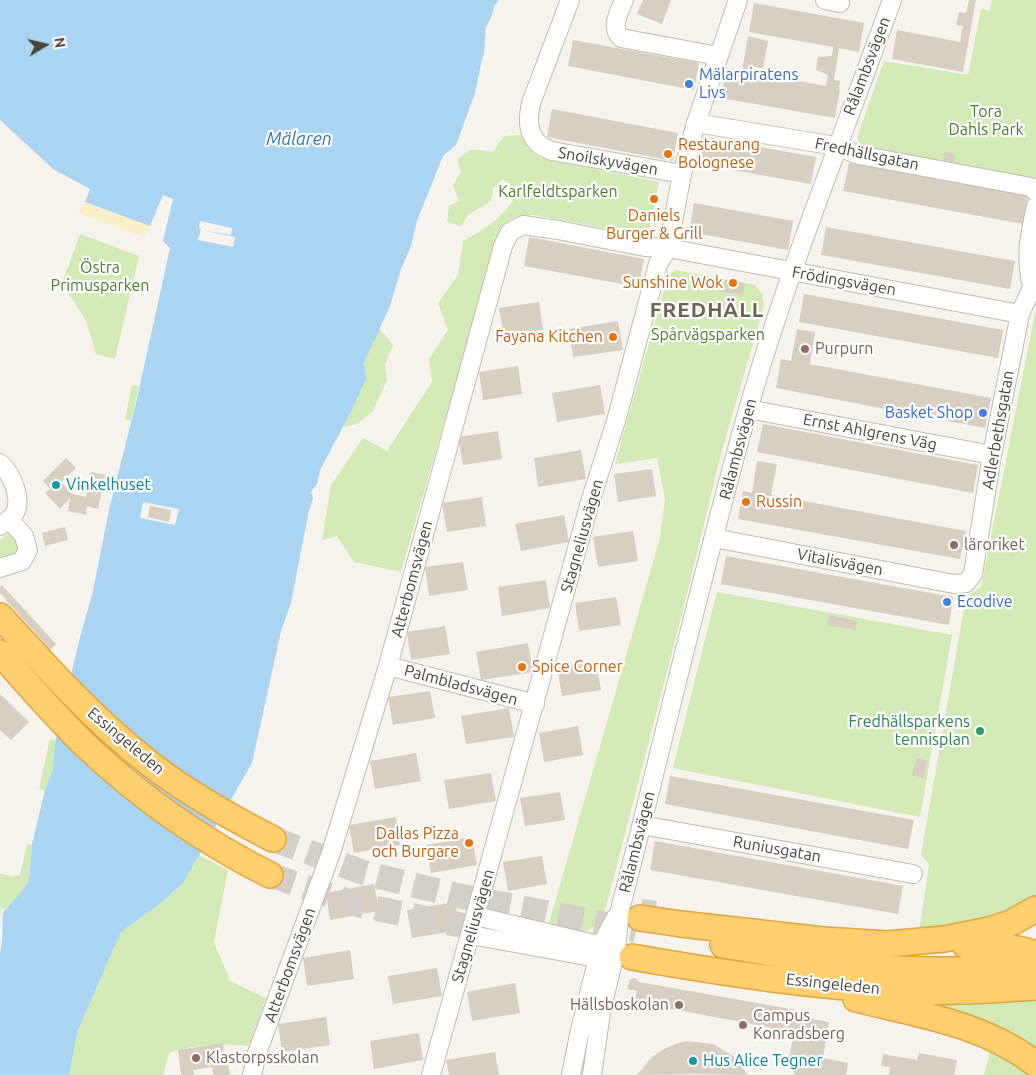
<!DOCTYPE html>
<meta charset="utf-8">
<style>
body{margin:0}
#map{position:relative;width:1036px;height:1075px;overflow:hidden;background:#f6f3ec;font-family:Ubuntu,sans-serif}
canvas{display:block}
.north{position:absolute;left:20px;top:20px;width:50px;height:50px;-webkit-text-stroke:4px #fff;paint-order:stroke;rotate:81deg;font-size:14px;font-weight:700;line-height:20px;text-align:center;color:#4b4439}
.north::after{content:'';display:block;margin:auto;width:18px;height:22px;background:#4b4439;clip-path:polygon(50% 0,100% 100%,50% 72%,0 100%)}
</style>
<div id="map">
<canvas width="1036" height="1075"></canvas>
<div class="north">N</div>
</div>
<script>
const g = document.querySelector('canvas').getContext('2d');
g.lineJoin = 'round';
function fillPath(path, color) { g.fillStyle = color; g.fill(path, 'evenodd'); }
function stroke(path, color, width, dash) { g.strokeStyle = color; g.lineWidth = width; g.lineCap = dash ? 'butt' : 'round'; g.setLineDash(dash || []); g.stroke(path); }
function drawText(font, color, halo, rows, align = 'center') {
  g.font = font + ' Ubuntu,sans-serif'; g.lineWidth = 4.5; g.setLineDash([]); g.textBaseline = 'middle'; g.strokeStyle = halo; g.fillStyle = color; for (const [text, x, y, turn = 0] of rows) {
    g.save(); g.translate(x, y); g.rotate((+turn || 0) * Math.PI / 180); g.textAlign = isNaN(turn) ? turn : align; if (halo) g.strokeText(text, 0, 0); g.fillText(text, 0, 0); g.restore();
  }
}
fillPath(new Path2D(`
 M992 0H1036V184L862 147 857 138 884 61 968 75 981 9 990 11Z
 M521 135 533 153 541 158 659 182 648 236 534 215C511 214 504 222 496 242L401 572 354 562 337 536 322 540 331 485 363 438 387 451 432 382 429 359 448 330 438 303 458 275 463 241C486 229 502 218 516 196L503 179 493 188 491 201 468 215 461 226 447 222 449 206 459 201 453 185 461 172 457 159 472 149 493 152 504 136Z
 M80 234 139 256 115 359 96 354 86 321 73 300 61 286Z
 M676 270 755 285 762 294 764 305 721 454 684 606 606 907 601 923 583 933 549 923 660 538 665 499 657 458 615 464 667 279 671 273Z
 M1036 308V900L1017 913 919 933 929 865 921 855 966 597 981 587Z
 M379 328 393 345 385 364 387 380 373 411 357 424 343 427 366 379 364 363Z
 M132 385 139 386 131 421 125 419Z
 M12 532 22 549C16 558 10 559 0 557V540Z
 M717 592 952 635 920 817 673 768Z
 M50 739 56 740 53 769 45 790 39 789Z
 M27 844 32 845 29 881 20 893 5 909 1 908 0 922V874L12 876 20 875Z
 M199 855 228 870 214 942 230 981 266 998 249 1046C223 1043 195 1044 169 1053L163 1075H69L78 1030 121 932 161 903 183 883Z
 M1036 1000V1051C1003 1026 970 1016 931 1005Z
 M991 1048 1014 1061 1031 1075H984Z`), '#d2eab5');
fillPath(new Path2D(`
 M85 202 150 226 145 237 78 213Z`), '#f9efc9');
fillPath(new Path2D(`
 M0 0H498V1L494 6 492 15 486 27 484 54 482 59 475 93 456 145 443 156 417 221 411 246 401 269 390 306 364 363 366 379 352 410 320 470 317 484 311 492 313 498 308 515 291 603 281 631 252 763 183 883 161 903 121 932 78 1030 69 1075H0V954L2 942 3 912 20 893 29 881 32 844 45 790 53 769 55 744 79 641 93 591 109 510 136 403 170 248 163 241 173 199 163 195 150 226 85 202 90 189 53 169 0 120Z`), '#a9d4f2');
fillPath(new Path2D(`
 M200 221 232 228 231 235 201 230 235 237 233 247 198 240 201 229 199 228Z
 M143 502 179 509 175 525 140 518Z`), '#f6f3ec');
fillPath(new Path2D(`
 M643 0H671L662 24 637 14Z
 M969 0H976L963 72 892 59 897 30 960 42 963 26 956 25 959 12 966 13Z
 M754 3 864 23 859 52 839 48 834 80 840 81 839 89H840L835 118 721 98 726 68 742 71 748 36 768 41 763 68 749 66 748 72 826 86 828 75 816 70 818 57 832 56 833 47 749 32Z
 M573 40 699 63 694 90 568 66Z
 M552 109 678 133 673 161 547 137Z
 M703 137 816 157 811 184 699 164Z
 M945 152 954 154 953 162 943 161Z
 M849 163 1028 195 1023 224 843 191Z
 M694 203 793 221 788 250 689 232Z
 M826 227 1015 261 1010 289 821 255Z
 M529 237 644 259 639 287 524 266Z
 M725 280 745 283 743 295 718 291 719 284 725 285Z
 M804 294 1003 330 998 358 799 322Z
 M539 302 543 330 504 337 499 308Z
 M618 321 623 350 573 357 569 329Z
 M797 329 815 332 810 364 991 398 985 428 776 388 781 359 791 361Z
 M518 366 522 394 483 400 479 372Z
 M600 385 605 414 557 422 552 393Z
 M763 424 978 465 973 493 757 452Z
 M498 431 502 459 463 465 458 437Z
 M581 450 586 479 538 487 534 458Z
 M66 458 76 468 61 482 72 494 86 497 91 472 105 475 98 509 87 506 86 515 68 511 70 498 60 509 45 493 50 489 43 481Z
 M757 461 777 464 771 495 966 531 960 559 738 519 743 491 752 493Z
 M652 469 656 496 618 502 614 474Z
 M482 497 486 526 447 532 442 503Z
 M150 506 171 510 169 522 148 517Z
 M564 515 569 542 521 551 515 524Z
 M65 527 68 540 45 546 42 533Z
 M633 531 638 561 598 567 593 537Z
 M726 556 953 597 949 625 721 584Z
 M463 562 468 590 429 596 425 567Z
 M546 580 550 608 502 616 498 587Z
 M2 585 56 644 50 650 0 593V587Z
 M616 597 621 625 579 631 575 603Z
 M829 615 857 621 856 630 827 625Z
 M445 626 450 654 411 660 407 632Z
 M528 643 533 672 481 680 476 652Z
 M596 661 601 690 562 696 557 667Z
 M430 691 435 718 393 725 388 697Z
 M0 694 29 722 11 740 0 730Z
 M509 708 514 737 466 744 461 716Z
 M578 726 583 755 544 762 539 733Z
 M416 753 421 781 375 789 370 761Z
 M916 758 927 760 924 778 912 776Z
 M491 773 496 801 449 809 444 780Z
 M670 776 914 820 908 849 665 804Z
 M560 792 565 820 525 826 520 798Z
 M396 817 400 845 354 853 349 825Z
 M472 837 477 865 431 873 426 845Z
 M655 841 903 886 898 914 650 870Z
 M542 856 547 884 508 891 503 862Z
 M374 884 379 911 330 920 326 893Z
 M642 899 657 901 656 910 641 908Z
 M455 902 460 930 412 938 407 910Z
 M350 950 354 979 307 986 303 958Z
 M437 968 442 996 393 1004 388 976Z
 M633 978 637 979 639 982 802 1011 801 1017 829 1022 823 1058 848 1063 846 1075H794L797 1064 788 1062 794 1032 635 1002 637 991 627 989 630 980Z
 M515 983 520 1013 472 1021 467 992Z
 M326 1017 330 1045 282 1052 278 1024Z
 M419 1033 423 1060 374 1069 370 1041Z
 M686 1041 713 1044 725 1051 733 1056 748 1075 698 1074 637 1075 651 1058 662 1050 675 1044Z
 M223 1043 225 1063 228 1062 230 1075H213L212 1067 193 1070 194 1075H181L178 1050Z
 M495 1052 499 1075H449L446 1060Z
 M919 1053 957 1060 954 1075H889L890 1067 881 1066 883 1054 917 1060Z`), '#d8cfc1');
stroke(new Path2D(`
 M273 839 365 873 455 895 636 930
 M270 875 359 905 495 932`), '#d4d0c8', 25, [25, 12]);
const minor = new Path2D(`
 M570 0 531 103C528 116 527 133 538 143 541 147 548 149 552 151L682 174
 M624 0C619 12 610 27 621 38L718 56
 M825 0 840 3
 M696 123 836 146 859 155 1031 187 1036 192
 M1032 287C1025 254 1029 239 1036 206
 M748 409 992 455
 M0 463C12 474 24 501 13 516 9 520 4 523 0 526
 M714 538 954 584 966 583 973 574 992 455 1020 314 1036 278
 M0 568 22 561 28 550 24 536 9 519
 M388 666 535 704
 M642 825 913 874
 M476 916 611 948
 M471 935 608 960
 M252 1075 257 1053 331 853 388 666 503 246 510 232 523 225 558 230 645 247 668 248 1020 314
 M431 1075 590 502 616 421 658 264 668 248 682 174 696 123 738 0
 M571 1075 579 1035 601 945 616 917
 M592 1075 601 1012 616 949 620 910C663 743 701 575 748 410 788 270 843 136 892 0`);
const highway = new Path2D(`
 M0 616C47 668 94 720 149 763 187 793 230 817 273 839
 M0 653C28 684 55 716 85 745 140 797 202 841 270 875
 M640 918 681 924 823 940 888 944 944 939 989 930 1011 923 1036 909
 M723 945C767 952 813 961 858 966 917 972 977 971 1036 965
 M965 945C989 945 1013 946 1036 954
 M632 957C723 973 815 987 907 991 950 993 993 990 1036 987
 M856 999C920 1015 982 1023 1036 1064`);
stroke(minor, '#c2bbae', 20);
stroke(highway, '#e0a43c', 28);
stroke(minor, '#fff', 18);
stroke(highway, '#ffcf6e', 25);
for (const [x, y, r, color] of [
 [689,84,5,"#3f7fe0"],
 [668,154,5,"#e8710a"],
 [654,199,5,"#e8710a"],
 [733,283,5,"#e8710a"],
 [613,337,5,"#e8710a"],
 [805,349,5,"#8d6e63"],
 [983,413,5,"#3f7fe0"],
 [56,485,5,"#0f9aa8"],
 [746,502,5,"#e8710a"],
 [954,545,5,"#8d6e63"],
 [947,602,5,"#3f7fe0"],
 [522,667,5,"#e8710a"],
 [980,731,5,"#2e9e5b"],
 [469,843,5,"#e8710a"],
 [679,1005,5,"#8d6e63"],
 [743,1025,5,"#8d6e63"],
 [196,1058,5,"#8d6e63"],
 [693,1061,5,"#0f9aa8"]
]) { const dot = new Path2D(); dot.arc(x, y, r, 0, 2 * Math.PI); g.fillStyle = color; g.fill(dot); stroke(dot, '#fff', 2); }
drawText('16px', '#4b4439', '#fff', [
 ["Rålambsvägen",867,66,-69],
 ["Fredhällsgatan",867,154,12],
 ["Snoilskyvägen",608,161,10],
 ["Frödingsvägen",844,281,10],
 ["Adlerbethsgatan",998,430,-80],
 ["Ernst Ahlgrens Väg",870,432,11],
 ["Rålambsvägen",738,449,-75],
 ["Stagneliusvägen",582,536,-74],
 ["Vitalisvägen",840,562,11],
 ["Atterbomsvägen",412,579,-75],
 ["Palmbladsvägen",461,685,15],
 ["Essingeleden",126,741,40],
 ["Rålambsvägen",637,842,-76],
 ["Runiusgatan",777,849,10],
 ["Stagneliusvägen",473,926,-74],
 ["Atterbomsvägen",290,965,-70],
 ["Essingeleden",833,984,6]
]);
drawText('16px', '#366cbe', '#fff', [
 ["Mälarpiratens",699,75],
 ["Livs",699,93],
 ["Basket Shop",973,413,"right"],
 ["Ecodive",957,602]
], 'left');
drawText('16px', '#4a7f2a', '#fff', [
 ["Tora",986,112],
 ["Dahls Park",986,130],
 ["Karlfeldtsparken",558,192],
 ["Östra",100,268],
 ["Primusparken",100,286],
 ["Spårvägsparken",708,335]
]);
drawText('16px', '#c56008', '#fff', [
 ["Restaurang",678,145],
 ["Bolognese",678,163],
 ["Daniels",654,216,"center"],
 ["Burger & Grill",654,234,"center"],
 ["Sunshine Wok",723,283,"right"],
 ["Fayana Kitchen",603,337,"right"],
 ["Russin",756,502],
 ["Spice Corner",532,667],
 ["Dallas Pizza",459,834,"right"],
 ["och Burgare",459,852,"right"]
], 'left');
drawText('16px', '#785e54', '#fff', [
 ["Purpurn",815,349],
 ["läroriket",964,545],
 ["Hällsboskolan",669,1005,"right"],
 ["Campus",753,1016],
 ["Konradsberg",753,1034],
 ["Klastorpsskolan",206,1058]
], 'left');
drawText('16px', '#0d838f', '#fff', [
 ["Vinkelhuset",66,485],
 ["Hus Alice Tegner",703,1061]
], 'left');
drawText('16px', '#27864d', '#fff', [
 ["Fredhällsparkens",970,722],
 ["tennisplan",970,740]
], 'right');
drawText('italic 18px', '#2e7ab2', '#fff', [
 ["Mälaren",299,139]
]);
g.letterSpacing = '1px';
drawText('bold 21px', '#6e6250', '#fff', [
 ["FREDHÄLL",707,310]
]);
g.letterSpacing = '0px';
</script>
